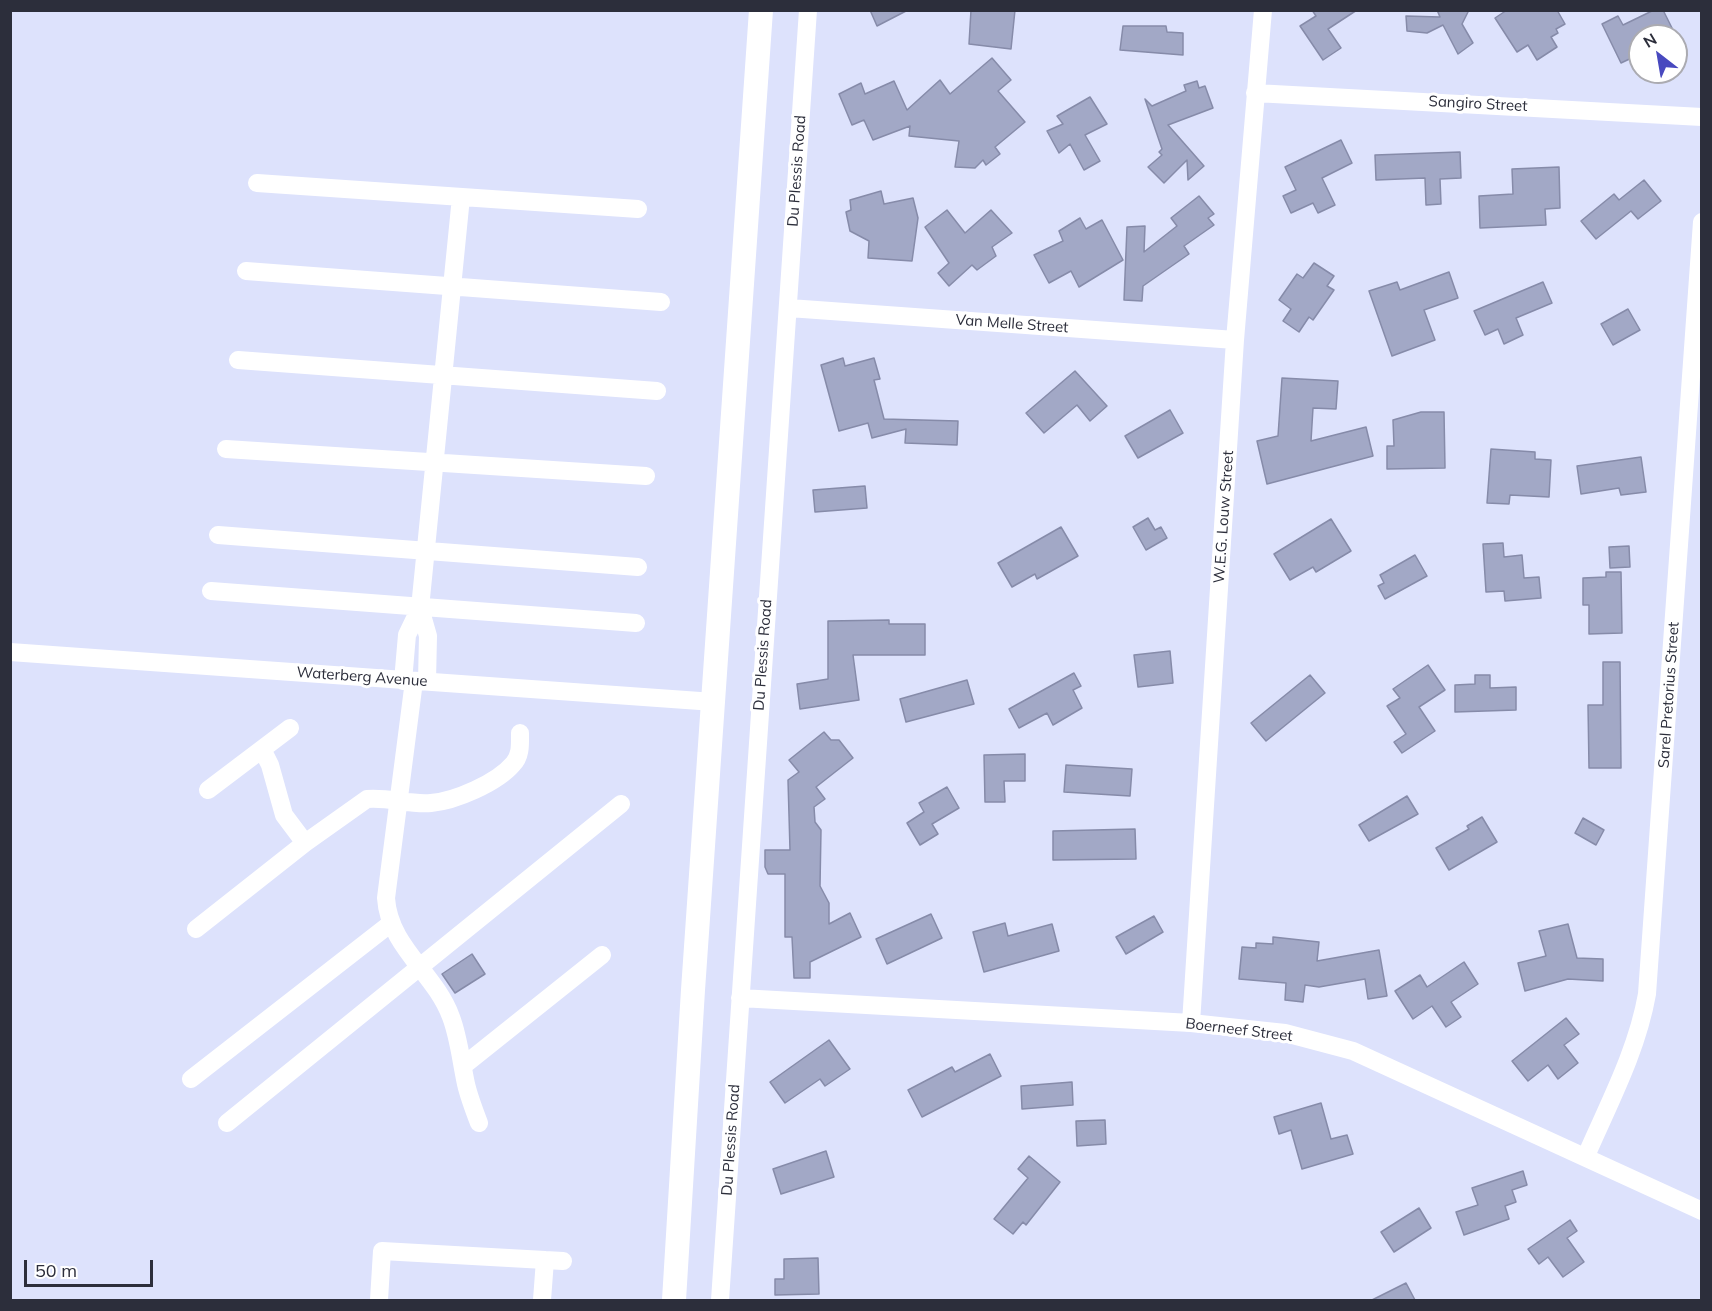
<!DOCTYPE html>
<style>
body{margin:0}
#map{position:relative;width:1712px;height:1311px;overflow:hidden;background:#dde2fc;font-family:Mulish,sans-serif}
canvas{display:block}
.frame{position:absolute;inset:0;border:12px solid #2c2e3b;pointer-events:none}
.north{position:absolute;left:1628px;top:24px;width:60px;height:60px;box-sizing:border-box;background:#fff;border:2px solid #ababb1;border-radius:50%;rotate:329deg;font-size:16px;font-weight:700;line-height:24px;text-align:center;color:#2c2e3b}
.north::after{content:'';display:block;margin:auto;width:21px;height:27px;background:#4849bf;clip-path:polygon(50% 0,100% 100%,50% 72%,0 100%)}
.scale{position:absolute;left:24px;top:1260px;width:129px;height:27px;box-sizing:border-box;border:3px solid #2c2e3b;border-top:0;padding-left:8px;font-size:18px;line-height:21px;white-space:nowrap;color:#2c2e3b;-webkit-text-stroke:4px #fff;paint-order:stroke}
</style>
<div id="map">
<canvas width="1712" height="1311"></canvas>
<div class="frame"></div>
<div class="north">N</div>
<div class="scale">50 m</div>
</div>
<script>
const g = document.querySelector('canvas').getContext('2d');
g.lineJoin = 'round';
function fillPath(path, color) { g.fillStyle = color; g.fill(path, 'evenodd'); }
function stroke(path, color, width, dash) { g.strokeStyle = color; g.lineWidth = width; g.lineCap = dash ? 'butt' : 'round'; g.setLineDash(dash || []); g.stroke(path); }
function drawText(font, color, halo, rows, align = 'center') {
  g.font = font + ' Mulish,sans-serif'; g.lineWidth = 6; g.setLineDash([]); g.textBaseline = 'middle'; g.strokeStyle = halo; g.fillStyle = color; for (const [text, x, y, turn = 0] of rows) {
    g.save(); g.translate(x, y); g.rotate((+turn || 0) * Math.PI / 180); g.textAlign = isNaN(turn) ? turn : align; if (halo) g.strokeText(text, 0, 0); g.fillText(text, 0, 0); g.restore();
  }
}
const building = new Path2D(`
 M870 10H908L877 26Z
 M971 10H1015L1011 49 969 44Z
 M1312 10H1357L1328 29 1341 48 1323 60 1300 26 1316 16Z
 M1437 10H1469L1462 24 1473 43 1458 54 1443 25 1427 33 1407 31 1406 16 1440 17Z
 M1507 10H1557L1565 24 1556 29 1558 33 1551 37 1557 47 1537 60 1528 45 1517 52 1495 18Z
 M1654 10H1663L1676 36H1640V41L1636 43 1640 54 1621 63 1602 24 1618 16 1623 25Z
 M1123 26H1166L1167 32 1183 33V55L1120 50Z
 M992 58 1011 80 998 91 1025 122 995 147 1000 154 986 165 983 160 975 168 955 167 959 141 909 136 910 126 873 140 864 120 852 125 839 94 861 83 865 94 894 81 907 110 940 80 950 94Z
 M1197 81 1199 88 1205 86 1213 108 1168 125 1204 166 1188 180 1187 160 1164 183 1148 167 1162 155 1159 152 1162 149 1145 99 1152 106 1186 91 1184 85Z
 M1090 97 1107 124 1085 135 1100 161 1084 170 1070 144 1059 153 1047 131 1063 124 1057 116Z
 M1341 140 1352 163 1322 178 1335 205 1318 213 1313 203 1291 213 1283 196 1296 190 1285 167Z
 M1460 152 1461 178 1440 179 1441 204 1426 205 1425 178 1376 180 1375 155Z
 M1559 167 1560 208 1545 209 1546 225 1480 228 1479 196 1513 194 1512 169Z
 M1644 180 1661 201 1638 219 1631 211 1596 239 1581 221 1614 194 1619 200Z
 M881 191 884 204 913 198 918 218 912 261 868 258 869 241 850 231 846 212 851 210 850 200Z
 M1199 196 1214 214 1208 218 1214 225 1184 246 1189 254 1143 286 1142 301 1124 300 1127 227 1145 226 1144 252 1177 226 1171 218Z
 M947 210 965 233 991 210 1012 233 992 247 996 256 977 270 972 265 949 286 938 273 949 263 925 227Z
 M1080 218 1086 229 1102 220 1123 260 1079 287 1071 271 1049 283 1034 255 1063 241 1059 231Z
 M1314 263 1334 276 1327 286 1334 290 1313 320 1309 317 1299 332 1283 321 1291 309 1279 300 1297 274 1303 278Z
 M1449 272 1458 298 1424 310 1435 340 1392 356 1369 291 1397 282 1400 290Z
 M1543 282 1552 303 1516 318 1523 335 1504 344 1498 329 1485 335 1474 311Z
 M1628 309 1640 330 1613 345 1601 324Z
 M843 358 845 366 874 358 880 379 874 380 884 419 958 421 957 445 905 443 906 429 872 438 868 423 839 431 821 365Z
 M1075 371 1107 406 1090 421 1077 405 1044 433 1026 413Z
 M1282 378 1338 381 1336 409 1313 408 1311 441 1366 427 1373 456 1267 484 1257 441 1278 436Z
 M1170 410 1183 433 1138 458 1125 436Z
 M1421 412H1444L1445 468 1387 469V446H1394L1393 420Z
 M1491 449 1535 452V459L1551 460 1549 497 1510 495 1509 504 1487 503Z
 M1641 457 1646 492 1621 495 1619 488 1581 494 1577 466Z
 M865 486 867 508 815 512 813 490Z
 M1148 518 1155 530 1161 527 1167 538 1146 550 1133 527Z
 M1331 519 1351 551 1316 572 1313 567 1290 580 1274 554Z
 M1061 527 1078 556 1037 579 1035 574 1012 587 998 563Z
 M1503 543 1504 557 1522 555 1524 578 1539 577 1541 598 1505 601 1504 591 1486 592 1483 544Z
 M1629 546 1630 567 1610 568 1609 547Z
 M1415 555 1427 576 1385 599 1378 586 1384 583 1380 575Z
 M1606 572H1621L1622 633 1589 634V605H1583V578L1606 577Z
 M889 620V624H925V655H853L859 700 800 709 797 684 828 679V621Z
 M1170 651 1173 683 1138 687 1134 655Z
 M1603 662H1620L1621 768H1589L1588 705H1603Z
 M1428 665 1445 690 1419 707 1435 731 1402 753 1394 742 1406 734 1387 706 1400 698 1393 689Z
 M1074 673 1081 686 1073 690 1082 708 1053 725 1047 713 1019 728 1009 709Z
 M1310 675 1325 693 1266 741 1251 723Z
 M1475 675H1490V688L1516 687V710L1455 712V685L1475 684Z
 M967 680 974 704 906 722 900 699Z
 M824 732 831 740H839L853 758 816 787 825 799 814 807 815 822 821 830 820 886 829 903V924L850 913 861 937 810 962V978H794L792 937H785V874H768L765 867V850H790L788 780 799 772 789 760Z
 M1025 754V781H1004L1005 802H985L984 755Z
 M1066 765 1132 769 1130 796 1064 792Z
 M947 787 959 808 932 824 938 834 920 845 907 823 924 812 919 803Z
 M1407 796 1418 814 1369 841 1359 825Z
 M1482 817 1497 842 1449 870 1436 848 1469 829 1467 826Z
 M1583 818 1604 830 1596 845 1575 833Z
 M1135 829 1136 859 1053 860V831Z
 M931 914 942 938 887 964 876 939Z
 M1154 916 1163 932 1126 954 1116 937Z
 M1005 923 1008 936 1052 924 1059 951 984 972 973 932Z
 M1568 924 1577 958 1603 959V981L1568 979 1525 991 1518 963 1546 956 1539 931Z
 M1273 937 1319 942 1317 961 1379 950 1387 996 1368 999 1365 979 1319 987 1305 985 1303 1002 1285 1000 1286 983 1239 979 1242 947 1256 948V943L1273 944Z
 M472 954 485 974 455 993 442 974Z
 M1464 962 1478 984 1451 1002 1461 1017 1446 1027 1432 1006 1413 1019 1395 991 1420 975 1427 987Z
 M1566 1018 1579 1034 1564 1045 1578 1063 1558 1079 1548 1065 1528 1081 1512 1061Z
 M829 1040 850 1069 825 1086 820 1079 785 1103 770 1082Z
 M990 1054 1001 1076 922 1117 908 1090 952 1067 955 1072Z
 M1072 1082 1073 1105 1022 1109 1021 1086Z
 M1321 1103 1331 1139 1347 1135 1353 1154 1302 1169 1291 1130 1279 1134 1274 1117Z
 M1105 1120 1106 1144 1077 1146 1076 1121Z
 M826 1151 834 1177 781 1194 773 1169Z
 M1029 1156 1060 1182 1026 1225 1023 1222 1013 1234 994 1219 1028 1178 1018 1169Z
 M1523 1171 1527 1185 1512 1190 1516 1202 1505 1206 1509 1219 1464 1235 1456 1212 1478 1205 1472 1188Z
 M1419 1208 1431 1228 1394 1252 1381 1232Z
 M1570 1220 1577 1231 1567 1238 1584 1262 1563 1277 1548 1257 1539 1264 1528 1249Z
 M818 1258 819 1294 775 1295V1279H784V1259Z
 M1406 1283 1415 1300H1372Z`);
fillPath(building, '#a2a8c6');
stroke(building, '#868ba9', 1.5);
stroke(new Path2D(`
 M1255 93 1702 117
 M257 183 638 209
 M246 271 661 302
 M789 308 1235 340
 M238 360 657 391
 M226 449 646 476
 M218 535 638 567
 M211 591 636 623
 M420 608 428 636 427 681
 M10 652 714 702
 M403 681 407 635 420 608 461 197
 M414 681 386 898C389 947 435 973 451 1017 459 1038 461 1061 466 1084 469 1097 474 1110 479 1123
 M262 749 270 765 284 815 305 843 367 799C389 797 410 805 431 803 455 801 497 783 513 764 521 756 520 744 520 733
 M208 790 290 728
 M196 929 305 843
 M740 998 1191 1023 1285 1033 1353 1051 1702 1211
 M1191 1023 1235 340 1263 10
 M463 1066 602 955
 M191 1079 390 924
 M227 1123 621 804
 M1586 1156C1609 1103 1637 1051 1647 994L1702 222
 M379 1300 382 1251 563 1261
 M542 1300 545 1260
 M720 1300 808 10`), '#fff', 18);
stroke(new Path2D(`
 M674 1300 693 990 761 10`), '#fff', 24);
drawText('15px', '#2c2e3b', '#fff', [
 ["Sangiro Street",1478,104,3],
 ["Du Plessis Road",797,171,-86],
 ["Van Melle Street",1012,324,4],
 ["W.E.G. Louw Street",1224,517,-86],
 ["Du Plessis Road",763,655,-86],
 ["Waterberg Avenue",362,677,4],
 ["Sarel Pretorius Street",1669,695,-86],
 ["Boerneef Street",1239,1030,7],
 ["Du Plessis Road",731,1140,-86]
]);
</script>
